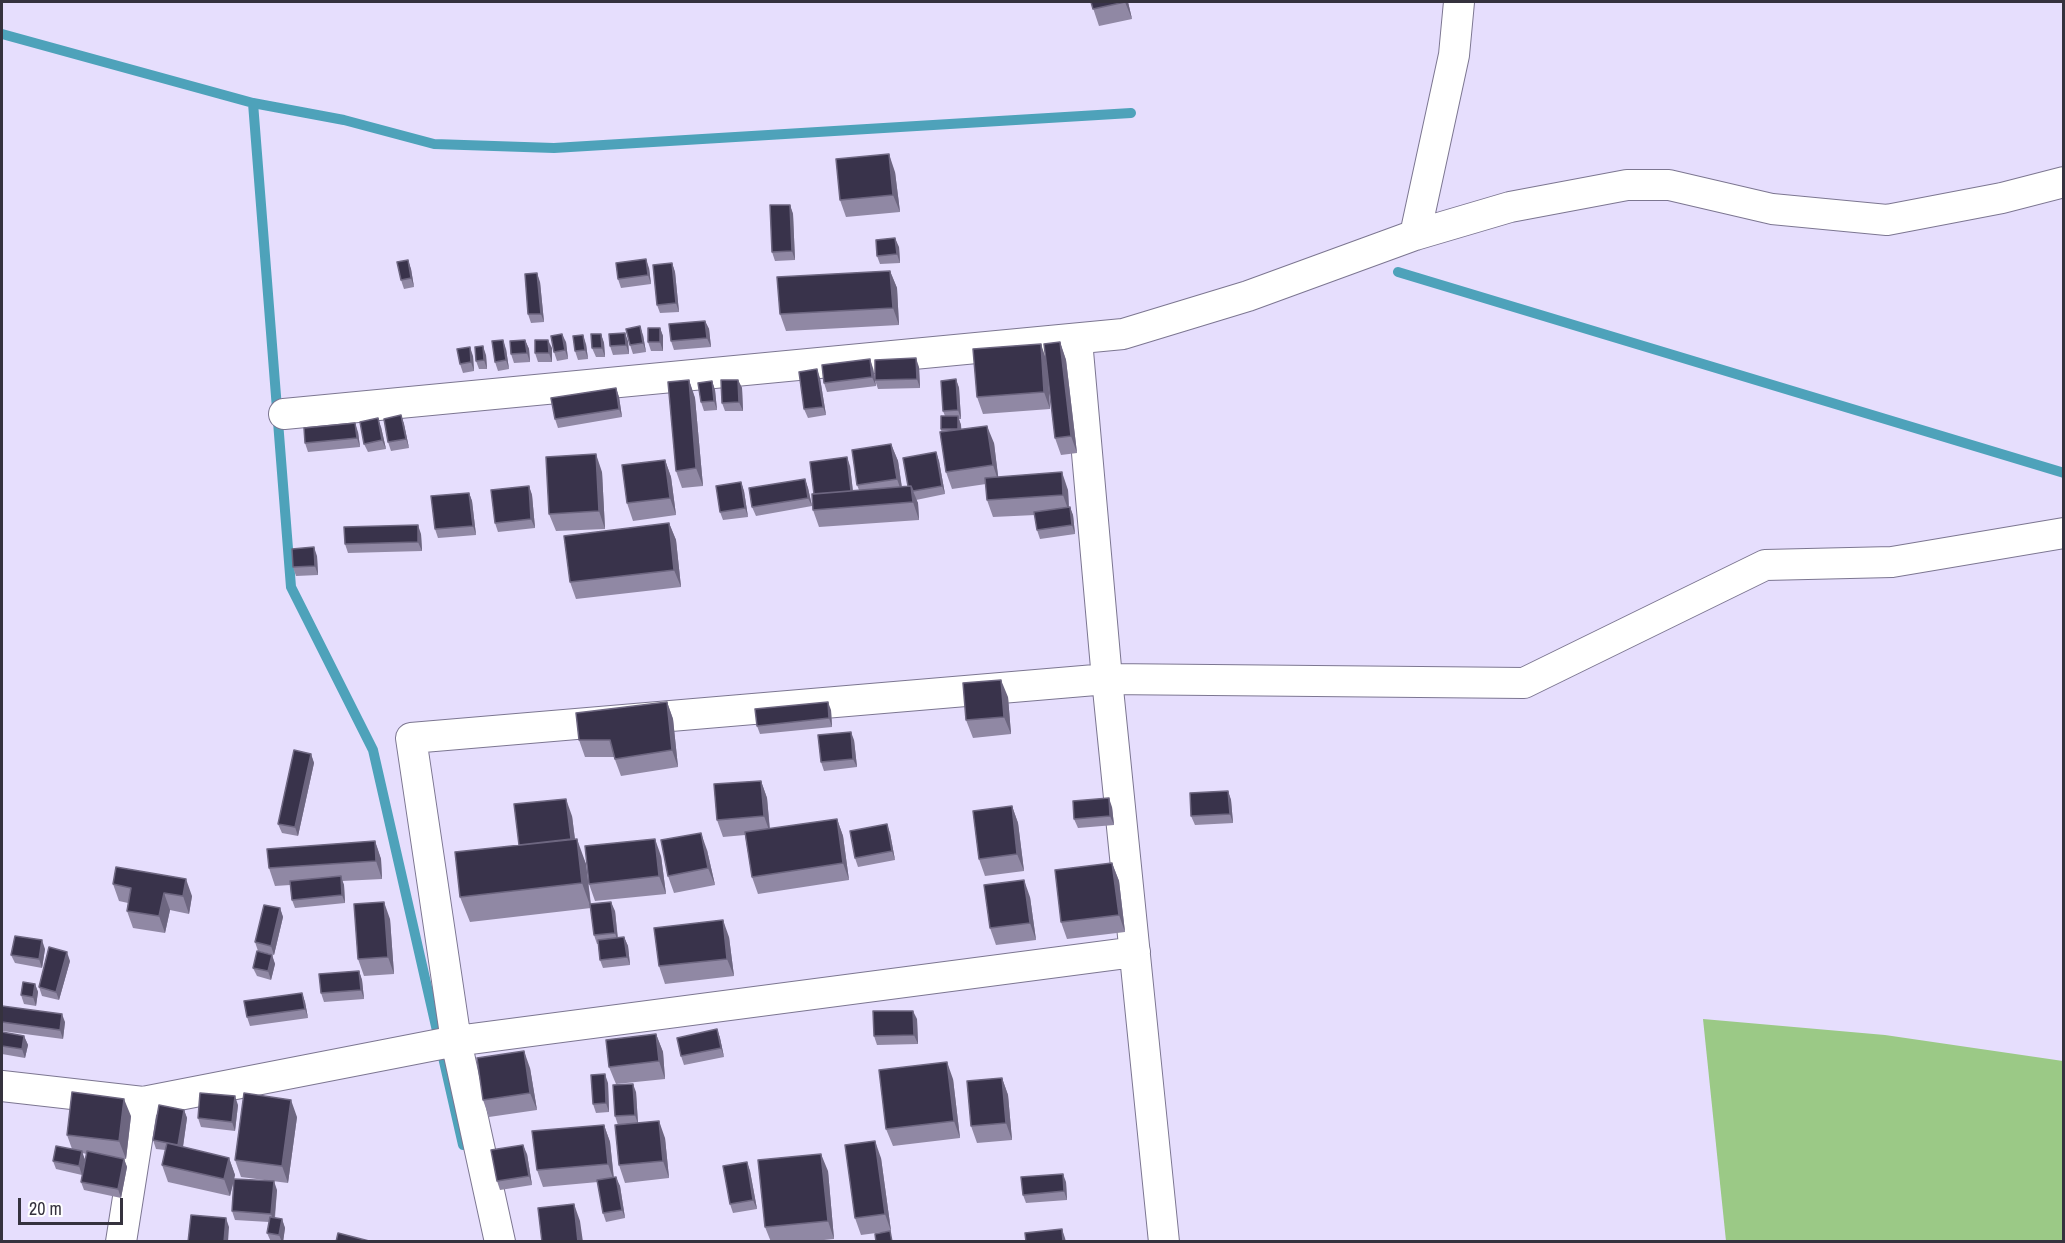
<!DOCTYPE html>
<style>
body{margin:0}
#map{position:relative;width:2065px;height:1243px;overflow:hidden;background:#e6defd;font-family:"Archivo Narrow",sans-serif}
canvas{display:block}
.frame{position:absolute;inset:0;border:3px solid #35323e;pointer-events:none}
.scale{position:absolute;left:18px;top:1198px;width:105px;height:27px;box-sizing:border-box;border:3px solid #35323e;border-top:0;padding-left:8px;font-size:18px;line-height:21px;white-space:nowrap;color:#35323e;-webkit-text-stroke:4px #fff;paint-order:stroke}
</style>
<div id="map">
<canvas width="2065" height="1243"></canvas>
<div class="frame"></div>
<div class="scale">20 m</div>
</div>
<script>
const g = document.querySelector('canvas').getContext('2d');
g.lineJoin = 'round';
function fillPath(path, color) { g.fillStyle = color; g.fill(path, 'evenodd'); }
function stroke(path, color, width, dash) { g.strokeStyle = color; g.lineWidth = width; g.lineCap = dash ? 'butt' : 'round'; g.setLineDash(dash || []); g.stroke(path); }
fillPath(new Path2D(`
 M1703 1019 1885 1035 2063 1061V1241H1726Z`), '#9bc986');
stroke(new Path2D(`
 M2 34 253 103 344 120 434 144 554 148 1131 113
 M253 103 291 587 373 750 463 1145
 M1398 272 2064 473`), '#4ea2ba', 10);
const street = new Path2D(`
 M1415 235 1454 55 1459 2
 M1077 340 1107 679 1164 1242
 M284 414 1123 334 1248 296 1415 235 1510 207 1627 185H1669L1772 209 1887 220 2002 198 2064 182
 M2 1086 143 1102 456 1041 1135 952
 M121 1242 143 1102
 M500 1242 456 1041 411 738 1107 679 1524 683 1765 565 1892 562 2064 533`);
stroke(street, '#7c7691', 32);
stroke(street, '#fff', 30);
fillPath(new Path2D(`
 M1091 2H1128L1132 19 1099 26Z
 M895 172 900 212 846 217 840 200Z
 M790 205 793 214 795 260 775 261 772 252Z
 M899 247 900 263 880 264 877 256Z
 M408 260 411 269 414 287 404 289 401 280Z
 M672 263 675 272 679 312 660 313 657 305Z
 M649 268 651 284 621 288 618 279Z
 M890 271 897 288 899 325 786 331 780 314Z
 M540 282 544 322 531 323 528 314Z
 M705 321 709 329 711 347 674 350 671 341Z
 M660 328 663 336V351H651L648 342Z
 M601 334 604 343 605 357H596L592 348Z
 M643 335 646 352 633 354 630 345Z
 M525 340 529 349 530 362 514 363 511 354Z
 M628 341 629 354 613 355 610 346Z
 M566 342 568 359 557 361 554 352Z
 M1060 342 1066 360 1077 453 1061 455 1055 438 1048 376 1050 409 983 414 977 397 1046 359Z
 M586 344 588 359 578 360 575 351Z
 M552 348V362H538L535 353Z
 M506 349 509 369 498 371 495 362Z
 M486 355 487 369H479L476 361Z
 M473 356 474 371 463 373 460 364Z
 M919 367 920 388 878 389 875 380Z
 M873 368 876 386 827 392 824 383Z
 M820 378 826 415 808 418 804 409Z
 M956 379 959 388 961 419H959L961 425V429L994 443 998 477 1068 490 1069 507 1073 515 1075 534 1040 539 1037 530 1035 515 993 517 987 500 986 484 952 489 946 472 941 429 945 416 943 411Z
 M689 380 695 398 703 486 682 488 676 471Z
 M738 380 742 388 743 411H725L722 403Z
 M712 381 715 390 717 410 704 411 701 402Z
 M616 388 619 397 622 417 558 428 555 419Z
 M401 415 404 424 409 448 391 451 388 442Z
 M381 427 386 449 368 452 364 444Z
 M358 432 360 447 308 452 305 443Z
 M891 444 898 461 902 487 908 486 936 452 939 461 945 494 916 500 918 503 919 520 819 527 813 510 814 494 850 466 853 491 859 490 857 485Z
 M665 460 671 477 676 515 633 521 627 503Z
 M602 472 605 529 556 531 549 514Z
 M805 479 808 488 812 506 756 516 752 507Z
 M741 482 744 491 748 517 723 520 720 512Z
 M529 486 532 495 535 528 498 532 495 523Z
 M469 493 472 501 476 535 438 538 435 529Z
 M669 523 676 540 681 587 576 599 570 582Z
 M421 534 422 551 348 553 345 544Z
 M317 556 318 575 296 576 293 567Z
 M1008 697 1011 734 973 738 966 720Z
 M667 702 673 719 678 767 621 776 614 757H585L579 740Z
 M831 710 832 727 760 734 757 726Z
 M854 740 857 767 824 771 821 762Z
 M311 754 314 763 298 836 282 833 278 824Z
 M761 781 767 798 770 829 837 819 843 836 849 880 758 894 752 877 745 835 723 837 717 820Z
 M1228 791 1231 800 1233 823 1195 825 1191 816Z
 M1012 806 1018 823 1024 871 985 876 979 859Z
 M1112 807 1114 825 1078 828 1074 819Z
 M572 816 575 839 586 864 591 904 615 911 618 938 624 937 628 946 630 965 603 968 600 960 598 944H597L594 935 591 908 470 922 460 897 519 845Z
 M890 833 895 860 858 867 855 858Z
 M375 841 381 859 382 879 342 881 344 885 345 903 295 908 292 900 290 885 275 886 269 868Z
 M707 850 715 885 674 893 668 876Z
 M661 856 666 894 595 901 589 884Z
 M1112 863 1119 881 1125 932 1067 939 1061 922Z
 M113 884 192 896 189 914 170 910 165 933 133 928 127 911 128 903 119 901Z
 M1030 897 1036 940 996 945 990 928Z
 M280 908 283 917 274 955 258 951 255 942Z
 M390 919 394 974 364 976 358 959Z
 M729 937 734 976 665 984 659 966Z
 M45 949 42 968 15 963 11 955Z
 M272 955 275 964 271 980 257 976 253 968Z
 M70 961 59 1000 42 996 39 987Z
 M359 971 362 980 364 999 324 1002 321 993Z
 M35 984 38 992 36 1006 24 1004 21 995Z
 M302 993 305 1002 308 1018 250 1026 247 1017Z
 M2 1006 65 1022 63 1039 2 1031Z
 M917 1019 918 1044 877 1045 874 1036Z
 M717 1029 720 1038 724 1057 684 1065 681 1056Z
 M2 1032 24 1036 28 1045 25 1058 2 1054Z
 M656 1034 663 1052 665 1079 616 1084 609 1067Z
 M530 1068 537 1110 489 1117 483 1100Z
 M1002 1078 1008 1095 1012 1140 977 1143 971 1126Z
 M953 1079 960 1138 893 1146 886 1129Z
 M608 1083 609 1112 596 1113 593 1104Z
 M636 1092 638 1123 665 1138 669 1178 625 1183 619 1165 627 1124 618 1125 615 1116Z
 M238 1105 235 1131 201 1127 198 1118Z
 M184 1110 187 1118 183 1147 229 1158 235 1175 234 1179 277 1190 275 1218 282 1219 285 1228 283 1242H271L267 1233 269 1222 235 1220 232 1211 234 1180 230 1196 168 1182 162 1165 165 1150 156 1149 153 1140Z
 M131 1116 126 1159 121 1158 124 1159 127 1167 121 1198 84 1190 81 1182 87 1154 82 1153 85 1160 82 1175 56 1169 53 1161 72 1149 67 1135Z
 M297 1117 288 1183 241 1177 235 1160Z
 M604 1125 610 1142 614 1178 620 1186 625 1218 606 1222 603 1213 598 1182 543 1187 537 1170Z
 M527 1154 532 1185 500 1190 497 1181Z
 M881 1158 891 1231 861 1235 855 1218Z
 M747 1162 750 1171 757 1209 733 1213 730 1204Z
 M828 1171 834 1239 804 1242H771L765 1227Z
 M1066 1182 1067 1200 1026 1203 1023 1195Z`), '#9088a4');
fillPath(new Path2D(`
 M1125 2H1128L1132 19Z
 M889 154 895 172 900 212 893 195Z
 M790 205 793 214 795 260 792 251Z
 M895 238 899 247 900 263 897 254Z
 M646 259 649 268 651 284 648 275Z
 M408 260 411 269 414 287 411 278Z
 M672 263 675 272 679 312 676 303Z
 M890 271 897 288 899 325 893 308Z
 M537 273 540 282 544 322 541 314Z
 M705 321 709 329 711 347 707 338Z
 M640 326 643 335 646 352 643 343Z
 M660 328 663 336V351L660 342Z
 M625 333 628 341 629 354 626 345Z
 M562 334 566 342 568 359 565 350Z
 M601 334 604 343 605 357 602 348Z
 M583 335 586 344 588 359 585 350Z
 M503 340 506 349 509 369 506 360Z
 M525 340 529 349 530 362 527 353Z
 M548 340 552 348V362L549 353Z
 M1060 342 1066 360 1077 453 1071 436Z
 M1041 344 1047 362 1050 409 1044 392Z
 M483 346 486 355 487 369 484 360Z
 M470 347 473 356 474 371 471 362Z
 M916 358 919 367 920 388 917 379Z
 M870 359 873 368 876 386 872 377Z
 M817 369 820 378 826 415 823 407Z
 M956 379 959 388 961 419 958 410Z
 M689 380 695 398 703 486 696 468Z
 M738 380 742 388 743 411 739 402Z
 M712 381 715 390 717 410 714 401Z
 M616 388 619 397 622 417 619 409Z
 M401 415 404 424 409 448 406 439Z
 M958 416 961 425 962 437 958 429Z
 M378 418 381 427 386 449 382 440Z
 M355 423 358 432 360 447 357 438Z
 M987 426 994 443 999 483 993 465Z
 M891 444 898 461 903 496 897 479Z
 M936 452 939 461 945 494 942 486Z
 M596 454 602 472 605 529 599 511Z
 M847 457 850 466 854 501 851 492Z
 M665 460 671 477 676 515 670 498Z
 M1062 472 1068 490 1069 512 1063 495Z
 M805 479 808 488 812 506 808 498Z
 M741 482 744 491 748 517 745 508Z
 M529 486 532 495 535 528 531 519Z
 M911 486 918 503 919 520 913 502Z
 M469 493 472 501 476 535 473 526Z
 M1070 507 1073 515 1075 534 1072 525Z
 M669 523 676 540 681 587 674 570Z
 M418 525 421 534 422 551 418 542Z
 M314 547 317 556 318 575 315 566Z
 M1001 680 1008 697 1011 734 1004 717Z
 M667 702 673 719 678 767 672 750Z
 M828 702 831 710 832 727 829 718Z
 M851 732 854 740 857 767 853 759Z
 M311 754 314 763 298 836 295 827Z
 M761 781 767 798 770 833 764 816Z
 M1228 791 1231 800 1233 823 1230 814Z
 M1109 798 1112 807 1114 825 1110 816Z
 M566 799 572 816 577 856 571 839Z
 M1012 806 1018 823 1024 871 1017 854Z
 M837 819 843 836 849 880 843 863Z
 M887 824 890 833 895 860 892 851Z
 M701 833 707 850 715 885 708 868Z
 M577 839 586 864 591 908 582 883Z
 M655 839 661 856 666 894 659 876Z
 M375 841 381 859 382 879 376 861Z
 M1112 863 1119 881 1125 932 1119 915Z
 M341 876 344 885 345 903 342 895Z
 M186 879 192 896 189 914 183 896Z
 M1024 880 1030 897 1036 940 1030 923Z
 M164 893 170 910 165 933 159 916Z
 M384 902 390 919 394 974 388 957Z
 M611 902 615 911 618 942 615 933Z
 M280 908 283 917 274 955 271 946Z
 M723 920 729 937 734 976 727 959Z
 M624 937 628 946 630 965 627 957Z
 M42 940 45 949 42 968 39 959Z
 M67 952 70 961 59 1000 56 992Z
 M272 955 275 964 271 980 268 971Z
 M359 971 362 980 364 999 361 990Z
 M35 984 38 992 36 1006 33 997Z
 M302 993 305 1002 308 1018 305 1009Z
 M913 1011 917 1019 918 1044 914 1035Z
 M62 1014 65 1022 63 1039 60 1030Z
 M717 1029 720 1038 724 1057 721 1048Z
 M656 1034 663 1052 665 1079 659 1061Z
 M24 1036 28 1045 25 1058 22 1049Z
 M524 1051 530 1068 537 1110 530 1093Z
 M947 1062 953 1079 960 1138 954 1121Z
 M605 1074 608 1083 609 1112 606 1103Z
 M1002 1078 1008 1095 1012 1140 1006 1123Z
 M633 1084 636 1092 638 1124 635 1115Z
 M235 1096 238 1105 235 1131 232 1122Z
 M124 1099 131 1116 126 1159 119 1141Z
 M291 1100 297 1117 288 1183 282 1166Z
 M184 1110 187 1118 182 1153 178 1145Z
 M659 1121 665 1138 669 1178 663 1161Z
 M604 1125 610 1142 614 1181 608 1164Z
 M875 1141 881 1158 891 1231 885 1214Z
 M523 1145 527 1154 532 1185 529 1176Z
 M82 1151 85 1160 82 1175 79 1166Z
 M821 1154 828 1171 834 1239 828 1221Z
 M229 1158 235 1175 230 1196 224 1179Z
 M124 1159 127 1167 121 1198 118 1189Z
 M747 1162 750 1171 757 1209 753 1200Z
 M1063 1174 1066 1182 1067 1200 1064 1191Z
 M616 1177 620 1186 625 1218 622 1210Z
 M274 1181 277 1190 274 1223 271 1214Z
 M574 1204 580 1221 583 1242H578Z
 M226 1218 229 1227 228 1242H224Z
 M282 1219 285 1228 283 1242H282L279 1235Z
 M1062 1229 1065 1238 1066 1242H1063Z`), '#6d6680');
const building = new Path2D(`
 M1091 2H1125L1093 9Z
 M889 154 893 195 840 200 836 159Z
 M770 205H790L792 251 772 252Z
 M895 238 897 254 877 256 876 240Z
 M646 259 648 275 618 279 616 263Z
 M408 260 411 278 401 280 397 262Z
 M672 263 676 303 657 305 653 265Z
 M890 271 893 308 780 314 777 277Z
 M537 273 541 314H528L525 274Z
 M705 321 707 338 671 341 669 324Z
 M640 326 643 343 630 345 626 329Z
 M648 328H660V342H648Z
 M625 333 626 345 610 346 609 334Z
 M562 334 565 350 554 352 551 336Z
 M591 334H601L602 348H592Z
 M583 335 585 350 575 351 573 336Z
 M503 340 506 360 495 362 492 341Z
 M525 340 527 353 511 354 510 341Z
 M535 340H548L549 353H535Z
 M1060 342 1071 436 1055 438 1044 344Z
 M1041 344 1044 392 977 397 973 349Z
 M483 346 484 360 476 361 475 347Z
 M470 347 471 362 460 364 457 349Z
 M916 358 917 379 875 380V360Z
 M870 359 872 377 824 383 822 365Z
 M817 369 823 407 804 409 799 372Z
 M956 379 958 410 943 411 941 381Z
 M689 380 696 468 676 471 668 382Z
 M721 380H738L739 402 722 403Z
 M712 381 714 401 701 402 698 383Z
 M616 388 619 409 555 419 551 398Z
 M401 415 406 439 388 442 384 419Z
 M941 416H958V429H941Z
 M378 418 382 440 364 444 360 422Z
 M355 423 357 438 305 443 304 428Z
 M987 426 993 465 946 472 940 432Z
 M891 444 897 479 857 485 852 450Z
 M936 452 942 486 913 491 911 486H908L903 458Z
 M596 454 599 511 549 514 546 457Z
 M847 457 851 491 814 494 810 462Z
 M665 460 670 498 627 503 622 465Z
 M1062 472 1063 495 987 500 985 478Z
 M805 479 808 498 752 507 749 488Z
 M741 482 745 508 720 512 716 486Z
 M529 486 531 519 495 523 491 490Z
 M911 486 913 502 813 510 812 494Z
 M469 493 473 526 435 529 431 496Z
 M1070 507 1072 525 1037 530 1034 512Z
 M669 523 674 570 570 582 564 536Z
 M418 525V542L345 544 344 527Z
 M314 547 315 566 293 567 292 549Z
 M1001 680 1004 717 966 720 963 683Z
 M667 702 672 750 615 759 610 740H579L576 713Z
 M828 702 829 718 757 726 755 709Z
 M851 732 853 759 821 762 818 735Z
 M294 750 311 754 295 827 278 824Z
 M761 781 764 816 717 820 714 784Z
 M1228 791 1230 814 1191 816 1190 793Z
 M1109 798 1110 816 1074 819 1073 801Z
 M566 799 571 839 519 845 514 804Z
 M1012 806 1017 854 979 859 973 811Z
 M837 819 843 863 752 877 745 832Z
 M887 824 892 851 855 858 850 831Z
 M701 833 708 868 668 876 661 840Z
 M577 839 582 883 460 897 455 852Z
 M655 839 659 876 589 884 585 846Z
 M375 841 376 861 269 868 267 849Z
 M1112 863 1119 915 1061 922 1055 870Z
 M116 867 186 879 183 896 164 893 159 916 127 911 131 888 113 884Z
 M341 876 342 895 292 900 290 881Z
 M1024 880 1030 923 990 928 984 885Z
 M384 902 388 957 358 959 354 904Z
 M611 902 615 933 594 935 590 904Z
 M264 905 280 908 271 946 255 942Z
 M723 920 727 959 659 966 654 928Z
 M15 936 42 940 39 959 11 955Z
 M624 937 627 957 600 960 598 940Z
 M49 947 67 952 56 992 39 987Z
 M257 951 272 955 268 971 253 968Z
 M359 971 361 990 321 993 319 974Z
 M23 982 35 984 33 997 21 995Z
 M302 993 305 1009 247 1017 244 1001Z
 M2 1006 62 1014 60 1030 2 1022Z
 M873 1011H913L914 1035 874 1036Z
 M717 1029 721 1048 681 1056 677 1038Z
 M2 1032 24 1036 22 1049 2 1046Z
 M656 1034 659 1061 609 1067 606 1040Z
 M524 1051 530 1093 483 1100 477 1058Z
 M947 1062 954 1121 886 1129 879 1070Z
 M605 1074 606 1103 593 1104 591 1075Z
 M1002 1078 1006 1123 971 1126 967 1081Z
 M633 1084 635 1115 615 1116 613 1085Z
 M72 1092 124 1099 119 1141 67 1135Z
 M200 1093 235 1096 232 1122 198 1118Z
 M244 1093 291 1100 282 1166 235 1160Z
 M159 1105 184 1110 178 1145 153 1140Z
 M659 1121 663 1161 619 1165 615 1125Z
 M604 1125 608 1164 537 1170 532 1131Z
 M875 1141 885 1214 855 1218 845 1145Z
 M167 1143 229 1158 224 1179 162 1165Z
 M523 1145 529 1176 497 1181 491 1150Z
 M56 1146 82 1151 79 1166 53 1161Z
 M87 1151 124 1159 118 1189 81 1182Z
 M821 1154 828 1221 765 1227 758 1160Z
 M747 1162 753 1200 730 1204 723 1166Z
 M1063 1174 1064 1191 1023 1195 1021 1177Z
 M616 1177 622 1210 603 1213 597 1180Z
 M234 1179 274 1181 271 1214 232 1211Z
 M574 1204 578 1242H542L538 1208Z
 M191 1215 226 1218 224 1242H188Z
 M270 1217 282 1219 279 1235 267 1233Z
 M1062 1229 1063 1242H1026L1025 1233Z
 M890 1231 892 1242H876L875 1234Z
 M338 1233 373 1242H336Z`);
fillPath(building, '#39334b');
stroke(building, '#6d6680', 1.5);
</script>
